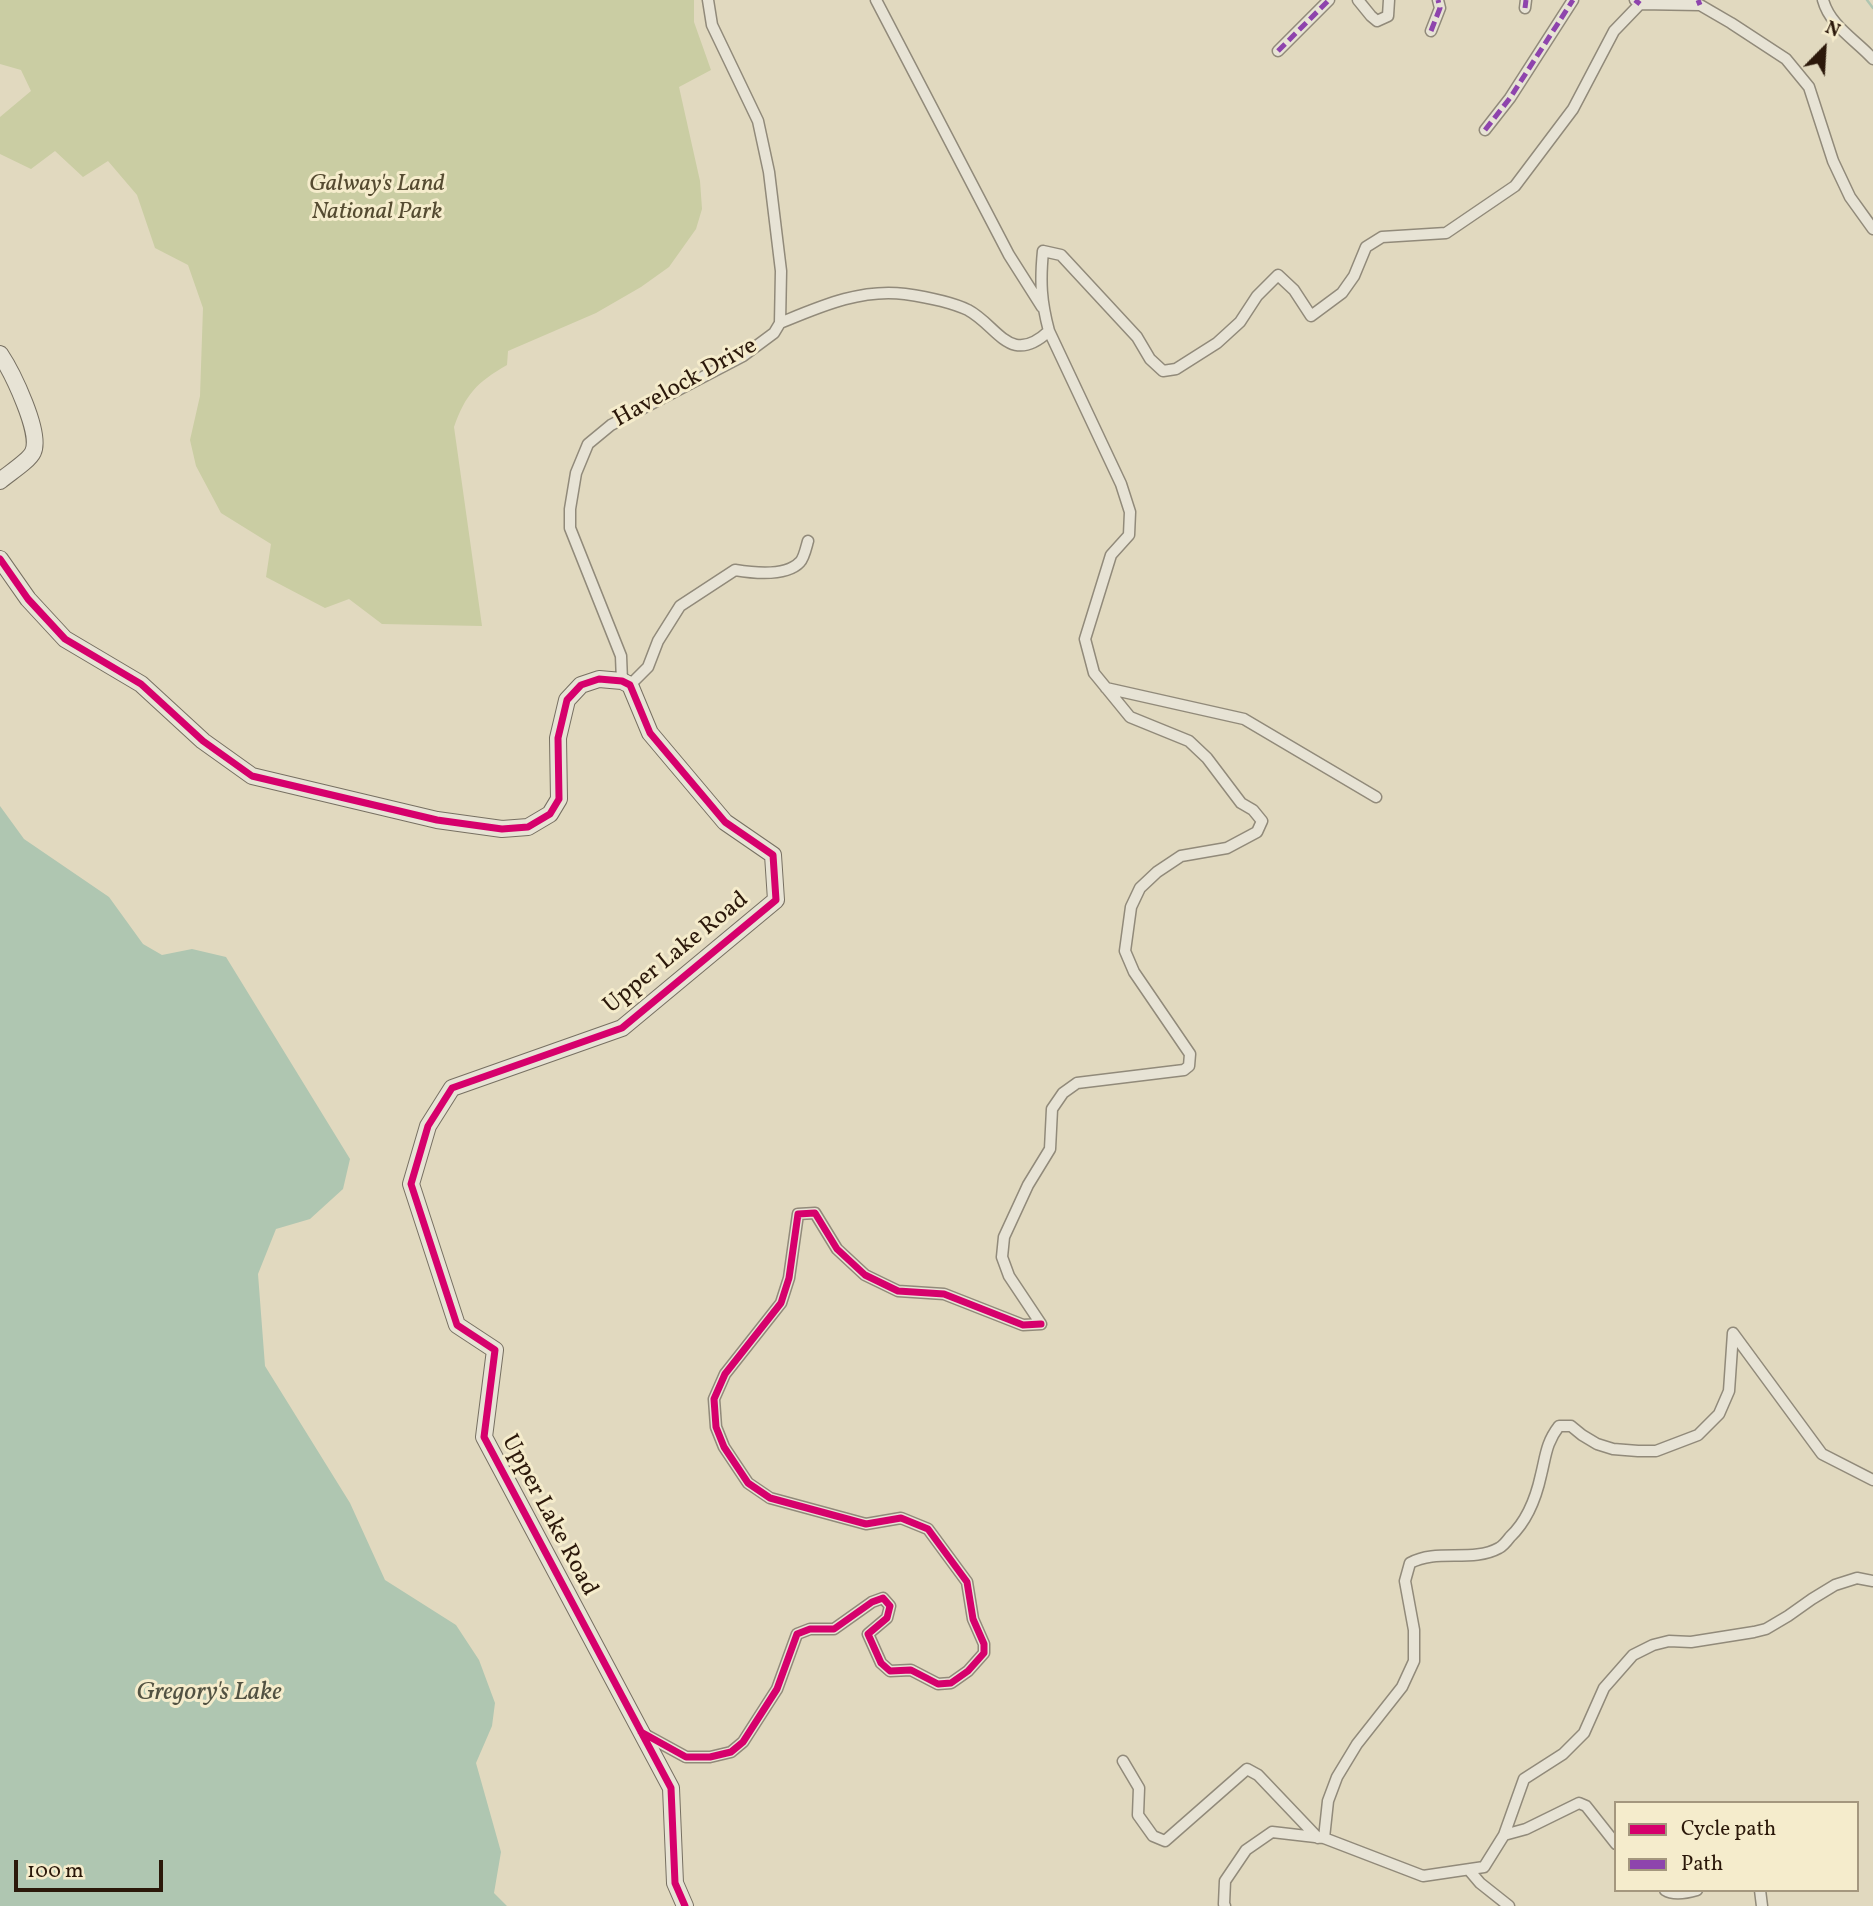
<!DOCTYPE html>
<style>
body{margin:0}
#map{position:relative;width:1873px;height:1906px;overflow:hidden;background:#e1d9bf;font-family:Vollkorn,serif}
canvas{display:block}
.legend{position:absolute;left:1614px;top:1801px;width:245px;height:91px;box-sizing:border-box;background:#f5eccc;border:2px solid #a4977e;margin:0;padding:9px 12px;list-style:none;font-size:21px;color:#2b180a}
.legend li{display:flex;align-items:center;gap:14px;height:35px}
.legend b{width:35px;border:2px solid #a4977e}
.north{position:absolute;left:1789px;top:14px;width:70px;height:70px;-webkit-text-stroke:5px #f5eccc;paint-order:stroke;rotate:24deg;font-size:19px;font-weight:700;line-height:28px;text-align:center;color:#2b180a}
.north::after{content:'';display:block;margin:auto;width:24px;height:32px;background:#2b180a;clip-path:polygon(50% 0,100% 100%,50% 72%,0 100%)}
.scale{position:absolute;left:14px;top:1860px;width:149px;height:32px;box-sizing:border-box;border:4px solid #2b180a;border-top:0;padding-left:9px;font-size:21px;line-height:24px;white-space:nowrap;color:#2b180a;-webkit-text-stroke:5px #f5eccc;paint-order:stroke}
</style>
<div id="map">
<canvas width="1873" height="1906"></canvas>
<ul class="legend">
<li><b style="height:9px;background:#d6006c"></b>Cycle path</li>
<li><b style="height:9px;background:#8e44ad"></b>Path</li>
</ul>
<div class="north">N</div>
<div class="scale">100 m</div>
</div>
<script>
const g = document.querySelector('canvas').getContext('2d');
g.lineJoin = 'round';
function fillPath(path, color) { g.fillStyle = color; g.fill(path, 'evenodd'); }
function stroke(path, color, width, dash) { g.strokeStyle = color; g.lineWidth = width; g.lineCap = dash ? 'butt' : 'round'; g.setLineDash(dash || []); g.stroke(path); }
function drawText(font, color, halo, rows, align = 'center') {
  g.font = font + ' Vollkorn,serif'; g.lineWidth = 6; g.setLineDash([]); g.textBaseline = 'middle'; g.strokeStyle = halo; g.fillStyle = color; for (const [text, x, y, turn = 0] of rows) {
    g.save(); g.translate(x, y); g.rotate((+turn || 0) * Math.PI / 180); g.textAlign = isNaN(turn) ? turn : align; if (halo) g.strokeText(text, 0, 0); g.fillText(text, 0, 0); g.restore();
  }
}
fillPath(new Path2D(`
 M0 0H694V22L711 70 679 87 700 181 702 209 696 229 669 267 641 287 596 313 508 351 507 365C476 383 466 394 454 427L482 626 382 624 349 599 325 608 266 577 271 544 221 513 196 466 190 440 200 396 203 308 188 265 155 248 137 195 108 161 83 177 55 151 31 169 0 154V117L31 91 21 70 0 64Z`), '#cacda3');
fillPath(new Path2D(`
 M0 806 24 839 109 897 143 944 162 955 192 949 226 957 350 1159 343 1189 310 1219 276 1229 258 1274 265 1366 350 1503 385 1580 456 1625 479 1660 495 1703 492 1726 476 1763 501 1852 494 1893 507 1906H0Z`), '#afc6b1');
stroke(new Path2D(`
 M1867 0 1873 8`), '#afc6b1', 2.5);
const street = new Path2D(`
 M876 0 1009 255 1042 307
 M1358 0 1371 16 1377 21 1388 16 1389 0
 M1635 0 1640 4 1700 5 1731 23 1786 59 1809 87 1833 161 1850 197 1873 229
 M1823 0C1830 26 1856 40 1873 59
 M1525 8 1526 0
 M1431 31 1440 8 1438 0
 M1278 51 1329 0
 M1485 130 1510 98 1573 0
 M780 323C819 307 861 288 905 294 926 297 949 301 968 310 998 326 1010 367 1049 331 1041 301 1040 282 1043 251L1061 255 1137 337 1150 359 1163 371 1176 369 1217 343 1240 322 1257 296 1278 275 1294 290 1311 316 1342 293 1354 276 1366 247 1382 237 1446 233 1515 186 1573 109 1614 31 1640 4
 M622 681 621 656 570 528V509L576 473 588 444 611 425 743 356 774 333 780 323 781 271 769 172 758 121 712 25 708 0
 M630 685 648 667 658 641 680 606 735 570C753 573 786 577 800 562 804 558 806 548 808 541
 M1106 688 1244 719 1376 797
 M1041 1324 1009 1276 1002 1257 1004 1237 1028 1185 1050 1149 1052 1109 1063 1093 1077 1083 1184 1070 1189 1066 1190 1054 1134 972 1125 951 1131 907 1140 888 1157 872 1181 856 1227 848 1257 832 1262 821 1253 810 1241 803 1207 758 1189 741 1130 717 1094 673 1085 639 1111 555 1129 535 1130 512 1121 484 1049 331
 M1733 1333 1822 1454 1873 1480
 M644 1734 686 1757H710L731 1752 743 1742 777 1689 797 1634 810 1629H834L872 1602 883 1598 890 1606 887 1618 868 1634 881 1663 890 1671 911 1670 938 1684 951 1683 968 1671 984 1653V1644L973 1619 967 1582 928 1529 901 1518 866 1524 770 1498 748 1483 724 1447 716 1427 714 1399 725 1374 781 1303 789 1278 798 1214 815 1213 837 1249 865 1275 898 1291 944 1294 1023 1325 1041 1324
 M1123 1761 1139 1788 1138 1815 1153 1836 1165 1841 1247 1769 1258 1775 1318 1838
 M1504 1835 1526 1829 1579 1803 1586 1806 1616 1844
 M1324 1838 1328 1801 1337 1777 1357 1744 1402 1687 1414 1661V1630L1405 1581 1410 1563C1437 1548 1472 1563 1499 1548 1503 1546 1507 1541 1510 1537 1527 1521 1536 1498 1541 1475 1546 1455 1546 1443 1559 1426H1571L1582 1435 1597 1444 1613 1449 1638 1451H1656L1698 1435 1719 1414 1729 1391 1733 1333
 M1469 1870 1480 1883 1509 1906
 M1665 1890C1674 1896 1687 1893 1697 1890
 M1760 1890 1762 1906
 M1225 1906 1224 1904 1225 1881 1246 1850 1272 1832 1324 1838 1423 1876 1484 1867 1504 1835 1524 1779 1563 1754 1584 1733 1604 1688 1633 1655 1653 1645 1669 1641 1691 1642 1754 1632 1766 1629 1788 1616 1812 1599 1835 1585 1857 1578 1873 1581`);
const secondary = new Path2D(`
 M0 354C12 372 42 433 33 452 29 461 8 474 0 481
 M0 559 28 599 65 639 141 684 203 741 252 776 437 820 502 829 528 827 550 814 559 799 558 738 567 700 581 685 599 679 622 681 630 685 650 733 725 822 773 855 776 900 622 1028 452 1088 428 1126 411 1184 457 1325 495 1350 484 1437 671 1788 675 1883 685 1906`);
stroke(street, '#918a7a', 13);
stroke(secondary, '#777062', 18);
stroke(street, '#e7e3d5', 10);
stroke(secondary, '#e7e3d5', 16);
stroke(new Path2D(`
 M1635 0 1640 4
 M1698 0 1700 5
 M1525 8 1526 0
 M1431 31 1440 8 1438 0
 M1278 51 1329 0
 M1485 130 1510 98 1573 0`), '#8e44ad', 5, [10, 5]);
stroke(new Path2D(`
 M0 559 28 599 65 639 141 684 203 741 252 776 437 820 502 829 528 827 550 814 559 799 558 738 567 700 581 685 599 679 622 681 630 685 650 733 725 822 773 855 776 900 622 1028 452 1088 428 1126 411 1184 457 1325 495 1350 484 1437 671 1788 675 1883 685 1906
 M641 1732 686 1757H710L731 1752 743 1742 777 1689 797 1634 810 1629H834L872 1602 883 1598 890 1606 887 1618 868 1634 881 1663 890 1671 911 1670 938 1684 951 1683 968 1671 984 1653V1644L973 1619 967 1582 928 1529 901 1518 866 1524 770 1498 748 1483 724 1447 716 1427 714 1399 725 1374 781 1303 789 1278 798 1214 815 1213 837 1249 865 1275 898 1291 944 1294 1023 1325 1041 1324`), '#d6006c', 7);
drawText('italic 24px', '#554b31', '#f5eccc', [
 ["Galway's Land",377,186],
 ["National Park",377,214]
]);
drawText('24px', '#2b180a', '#f5eccc', [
 ["Havelock Drive",686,384,-29],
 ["Upper Lake Road",677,954,-39],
 ["Upper Lake Road",548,1516,62]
]);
drawText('italic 26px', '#525242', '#f5eccc', [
 ["Gregory's Lake",209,1694]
]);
</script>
